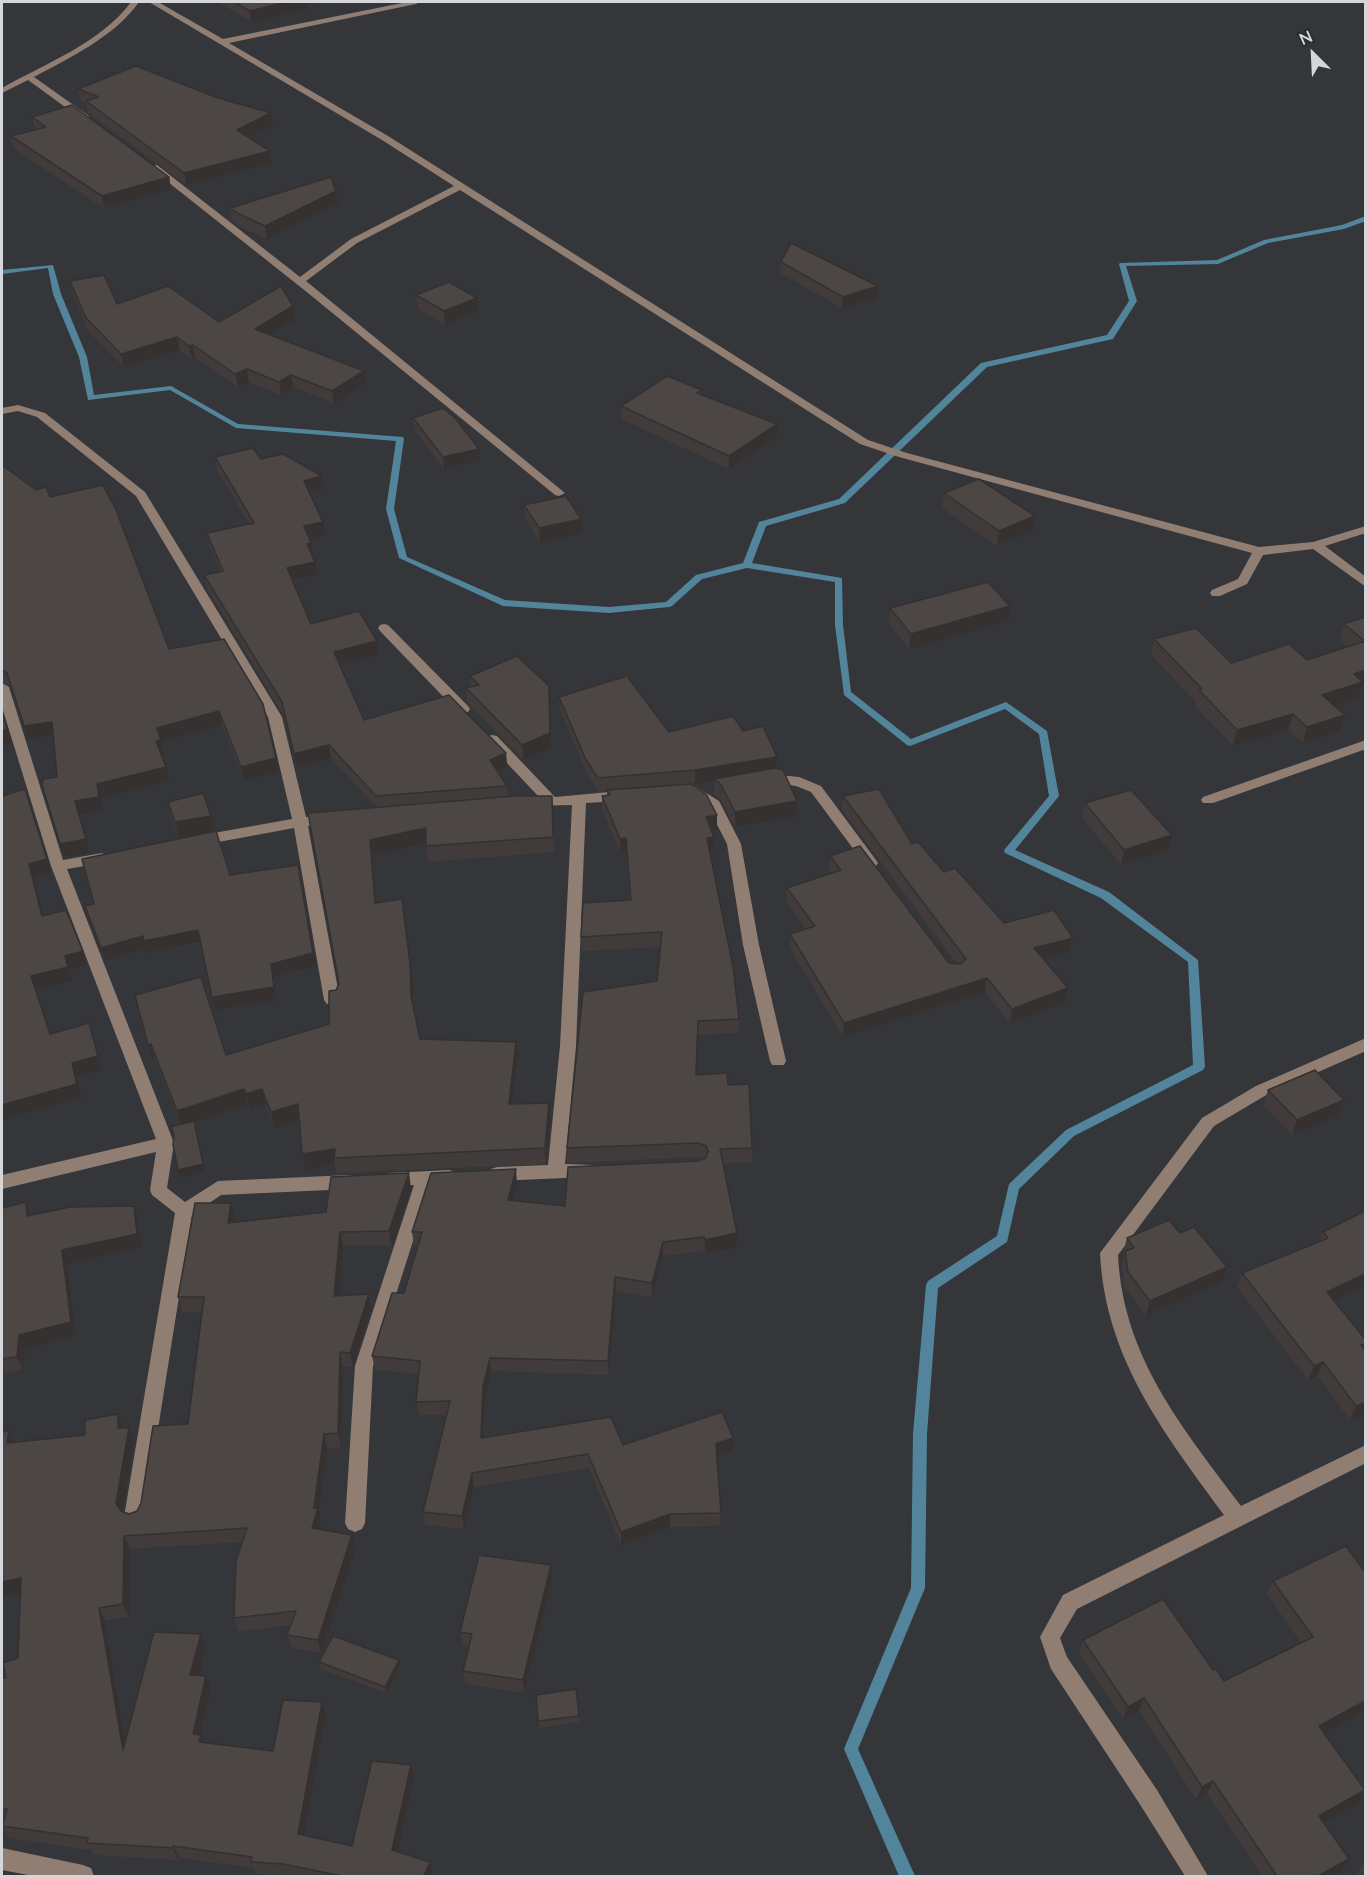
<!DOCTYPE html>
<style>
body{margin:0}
#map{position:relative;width:1367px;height:1878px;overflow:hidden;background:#34363a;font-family:Lato,sans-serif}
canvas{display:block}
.frame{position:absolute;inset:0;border:3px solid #d4d6d9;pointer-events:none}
.north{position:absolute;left:1283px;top:24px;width:60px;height:60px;-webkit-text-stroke:4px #2a2c30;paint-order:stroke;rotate:336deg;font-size:16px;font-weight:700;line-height:24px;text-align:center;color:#d4d6d9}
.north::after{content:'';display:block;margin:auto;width:21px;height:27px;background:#d4d6d9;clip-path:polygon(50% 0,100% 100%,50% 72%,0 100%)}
</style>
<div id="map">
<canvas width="1367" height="1878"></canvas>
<div class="frame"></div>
<div class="north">N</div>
</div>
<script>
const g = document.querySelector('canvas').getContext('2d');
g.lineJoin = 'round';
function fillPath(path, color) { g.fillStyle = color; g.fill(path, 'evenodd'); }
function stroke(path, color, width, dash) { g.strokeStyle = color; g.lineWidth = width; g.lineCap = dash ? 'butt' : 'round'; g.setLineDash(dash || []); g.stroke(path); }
fillPath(new Path2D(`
 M1366 216V221L1344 229 1268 243 1218 264 1126 266 1137 301 1113 339 987 367 845 503 766 526 752 563 842 578 843 625 851 692 911 739 1006 702 1047 731 1059 796 1015 850 1109 892 1198 960 1205 1067 1203 1070 1074 1136 1019 1189 1007 1242 938 1288 927 1434 925 1588 858 1749 915 1876H899L844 1749 911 1588 913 1434 926 1285 928 1281 997 1236 1009 1184 1066 1130 1193 1065 1188 962 1101 898 1005 853 1004 851 1005 849 1049 796 1039 734 1005 709 910 746 907 745 844 695 835 625V582L747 568 702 579 672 606 669 607 609 613 503 606 399 558 386 509 396 441 236 428 170 390 88 400 79 357 53 294 48 268 2 274V270L53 265 61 294 87 357 94 395 171 386 238 424 403 437 404 439 394 509 407 557 505 600 609 607 666 602 696 575 743 563 759 522 839 499 981 363 1107 335 1129 301 1119 264 1120 263 1217 260 1264 240 1342 225Z`), '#52859b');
fillPath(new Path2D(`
 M131 2H139C114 37 71 57 34 77L89 116V120H83L28 80 2 93V88C44 64 101 43 131 2Z
 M149 2H158L223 39 407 2H420L416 4 229 43 388 136 868 440 907 453 1259 547 1313 542 1366 526V533L1325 546 1366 577V587L1313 549 1263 555 1247 584 1220 596H1212L1210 593 1212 590 1238 579 1252 553 899 457 860 444 460 190 357 243 306 281 565 493 559 496 555 495 308 293 149 167 157 165 300 277 351 239 454 186 382 140Z
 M18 405 45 413 145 492 282 717 306 817 330 815 337 820 330 825 308 826 340 1000 337 1004H327L324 1000 294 828 197 846 190 841 197 836 292 819 268 717 136 496 37 417 18 411 2 414V408Z
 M384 624 388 625 468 706 470 709 468 712H458L380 631 378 628 380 625Z
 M2 683 9 687 63 860 102 853 109 858 102 863 67 869 174 1143 167 1188 185 1202 218 1181 350 1175 356 1177 358 1182 356 1187 350 1189 221 1195 192 1215 144 1517 141 1523 134 1526 127 1523 124 1517 175 1213 152 1195 150 1190 156 1152 2 1189V1175L156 1139 51 866 2 707Z
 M492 735 497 736 555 797 620 791 627 796 620 801 586 803 576 1046 565 1164 593 1165 595 1170 593 1175 587 1177 497 1181 491 1179 489 1174 491 1169 497 1167 548 1165 560 1046 572 805 529 806 527 803 529 800 540 798 487 742 485 739 487 736Z
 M1366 740V749L1213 803H1203L1201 800 1203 797Z
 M769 774 799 777 821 786 876 860 878 863 876 866H866L811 792 796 786 764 781 762 778Z
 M695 786 719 801 741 844 759 945 786 1061 784 1065H772L770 1061 743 945 727 844 708 807 688 791Z
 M1366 1038V1051L1268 1094 1214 1126 1118 1255C1123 1357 1182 1427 1241 1506L1366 1445V1463L1077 1609 1060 1638 1067 1657 1157 1790 1208 1876H1185L1141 1806 1051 1669 1040 1637 1063 1595 1224 1515C1164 1433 1105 1358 1100 1253L1202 1118 1256 1086Z
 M449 1170 455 1172 457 1177 455 1182 431 1185 373 1366 365 1523 362 1529 355 1532 348 1529 345 1523 355 1366 414 1185 389 1187 383 1185 381 1180 383 1175 389 1173Z
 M2 1848 83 1865 91 1868 94 1876H33L2 1870Z`), '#917e73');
fillPath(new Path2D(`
 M218 2H319L309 4V8L251 22Z
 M78 89 273 125 249 137 272 163 186 185 88 113 86 103 80 100Z
 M32 117 169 177 171 189 104 208 13 148 11 136 37 130 35 128Z
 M336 191 338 204 267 239 241 227 232 221 230 208Z
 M781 262 877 298 842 308 780 273Z
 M70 281 117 304 219 322 293 306 295 319 269 335 366 383 334 403 293 387 281 395 249 382 238 387 195 358 192 359 180 350 124 367 88 331 73 293Z
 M416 295 478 311 445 325 418 309Z
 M702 390V395L777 424V437L729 469 621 419V406Z
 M413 418 479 449 480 460 444 469 414 429Z
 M215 457 261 459 324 489 309 493 325 535 309 538 311 543 313 556 315 562 318 575 293 581 311 624 377 641 379 654 340 665 364 720 506 753 507 767 498 771 507 786 508 797 553 811 554 852 428 862 426 844 372 856 376 903 413 979V1006L420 1039 518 1057 512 1104 549 1103 551 1118 546 1164 337 1173 335 1165 306 1170 302 1154 299 1120 274 1128 266 1104 250 1109 248 1104 195 1122 205 1171 180 1178 174 1136 171 1127 181 1124 155 1060H153L135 995 226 1055 329 1024 336 990 339 984 376 807 331 758 297 768 284 716 207 588 204 575 220 571 210 546 207 533 249 524 217 470Z
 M2 465 36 490 50 497 169 649 276 758 279 772 244 780 222 725 162 742 164 754 161 755 169 781 101 798 103 811 79 815 90 853 65 857 42 785 57 777 53 736 28 740 11 686 2 682Z
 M944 493 1033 530 997 546 942 508Z
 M524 505 581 519 582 533 540 543 525 519Z
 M890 608 1008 621 909 649 888 622Z
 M1365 617V685L1361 686 1358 698 1334 706 1340 731 1303 743 1288 730 1233 746 1195 706 1196 702 1151 655 1154 639 1231 663 1307 660 1349 647 1340 640 1344 624Z
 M470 676 551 748 523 760 468 703 466 688 471 687Z
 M559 697 669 732 743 731 777 757 776 769 796 816 735 827 721 800 714 794V781L691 784 717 815V830L711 831 714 851 710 852 739 1019 738 1033 698 1035 696 1075 728 1085 752 1148V1163H723L736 1247 705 1254 704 1251 663 1256 652 1297 616 1291 609 1375 491 1371 485 1400 483 1437 733 1451 717 1457 721 1513 720 1526 670 1527 621 1545 589 1468 474 1487 464 1529 425 1525 423 1512 446 1415H419L416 1402 419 1374 375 1370 372 1356 404 1293 418 1246H414L412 1232 517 1183 513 1200 565 1206 703 1159 698 1157 567 1163V1148L657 981 660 947 582 951 581 937 630 900 626 852 620 853 602 810V796H607V791H598L587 774 560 710Z
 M843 796 912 844 1004 923 1073 938 1070 952 1043 959 1065 1002 1010 1023 985 992 843 1037 790 948V934L806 929 786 902 787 888 832 873 829 870 830 856 949 963 957 964 842 810Z
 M168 802 211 816 214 831 179 837 171 817Z
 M1085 803 1168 850 1121 865 1082 818Z
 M230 875 316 966 274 976 276 1000 215 1010 201 943 147 953 146 949 105 960 89 919 85 906Z
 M1268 1090 1344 1100 1338 1115 1292 1135 1263 1105Z
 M411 1188 392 1246H343L339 1295 371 1308 353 1367 343 1366 341 1447 327 1448 319 1512 321 1522 319 1529 356 1548 321 1653 292 1648 287 1635 291 1625 239 1632 234 1618 242 1542 130 1549 129 1617 105 1621 126 1741 201 1634 206 1647 199 1676 211 1689 201 1735 204 1742 273 1751 326 1715 304 1836 352 1846 414 1778 397 1852 432 1874 431 1876H292L256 1874 254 1868 179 1858 178 1860 94 1855 91 1850 9 1838 2 1826 3 1821H2V1678H6L18 1658 20 1593 2 1597V1432L14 1442 85 1435 129 1428 134 1442 123 1512 129 1514 137 1511 188 1424 202 1312H183L178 1297 235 1218 234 1222 326 1212Z
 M26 1202 31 1215 138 1219 142 1247 67 1264 76 1335 25 1349 23 1370 2 1373V1208Z
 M1365 1211V1286L1334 1300 1365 1350V1414L1350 1420 1317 1376 1308 1380 1237 1287 1242 1273 1319 1241 1323 1232Z
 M1127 1238 1222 1282 1146 1315 1124 1287 1122 1266 1124 1255 1123 1253Z
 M551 1565 552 1579 524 1693 465 1684 463 1671 469 1646 463 1645 460 1632Z
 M1273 1581 1365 1710 1324 1732 1358 1803 1323 1822 1349 1859 1342 1871 1332 1876H1262L1207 1794 1196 1799 1139 1711 1123 1719 1079 1653 1083 1640 1213 1670 1224 1681 1301 1643 1267 1594Z
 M319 1662 400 1666 386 1693 321 1669Z
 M576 1689 580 1722 539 1728 536 1695Z
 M1365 1861V1876H1360L1357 1873Z`), '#413c3b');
fillPath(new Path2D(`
 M287 2H319L309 4V8L251 22 250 11Z
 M271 113 273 125 239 142 237 130Z
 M270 151 272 163 186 185 184 173Z
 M169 177 171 189 104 208 102 196Z
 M336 191 338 204 267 239 265 226Z
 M878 286 877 298 842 308 843 297Z
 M477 298 478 311 445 325 444 311Z
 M293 306 295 319 257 342 255 329Z
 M177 337 180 350 124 367 121 354Z
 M193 345 195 358 192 359 189 346Z
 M247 369 249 382 238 387 235 374Z
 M364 371 366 383 334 403 332 391Z
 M291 375 293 387 281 395 279 382Z
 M777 424V437L729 469V456Z
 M479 449 480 460 444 469 443 457Z
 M322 476 324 489 306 494 304 481Z
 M1035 516 1033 530 997 546 999 531Z
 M581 519 582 533 540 543 539 528Z
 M323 522 325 535 306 539 304 526Z
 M311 543 313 556 309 557 307 544Z
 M315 562 318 575 290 581 287 568Z
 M1010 606 1008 621 909 649 911 634Z
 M377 641 379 654 337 666 334 652Z
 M1365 670V685L1361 686 1358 698 1317 711 1322 695 1354 674Z
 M549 701 551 748 523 760 522 745Z
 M219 711 222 725 162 742 164 754 160 755 156 741 157 728Z
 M1293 714 1288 730 1233 746 1237 730Z
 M1345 715 1340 731 1303 743 1307 727Z
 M52 722 56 735 28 740 24 726Z
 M7 729 11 743 2 745V730Z
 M329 745 331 758 297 768 294 754Z
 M506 753 507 767 492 773 490 760Z
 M777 757 776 771 714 779V781L695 784V770Z
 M276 758 279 772 244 780 241 767Z
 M166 767 169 781 101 798 103 811 79 815 90 853 65 857 60 844 75 801 97 784Z
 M797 801 796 816 735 827V812Z
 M717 815V830L706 832V817Z
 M211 816 214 831 179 837 175 822Z
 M426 828 428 843 372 856 377 918 375 903 370 840Z
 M1172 835 1168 850 1121 865 1124 850Z
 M714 837V851L707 852V838Z
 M626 838V852L620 853V839Z
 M47 859 51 873 33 878 47 930 29 864Z
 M298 865 316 966 274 976 276 1000 215 1010 212 997 271 964Z
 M402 899 413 979V1012L411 996Z
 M198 930 201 942 147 953 146 949 105 960 101 948 143 936Z
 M1073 938 1070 952 1032 962 1034 948Z
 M83 951 87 965 70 970 72 981 36 990 31 976 65 956Z
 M987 978 985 992 843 1037 844 1023Z
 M1068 988 1065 1002 1010 1023 1012 1009Z
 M89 1023 102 1070 76 1077 82 1097 4 1119 2 1112V1105L72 1063Z
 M516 1042 518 1057 510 1119 509 1104Z
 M151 1044 155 1060H153L148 1045Z
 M244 1089 248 1104 195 1122 205 1171 180 1178 178 1170 182 1127 177 1111Z
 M262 1089 266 1104 250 1109 246 1094Z
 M1344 1100 1338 1115 1292 1135 1297 1120Z
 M549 1103 551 1118 546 1164 545 1148Z
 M298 1104 301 1119 274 1128 271 1112Z
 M335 1149 334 1158 335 1165 306 1170 302 1154Z
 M516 1169 517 1183 510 1214 508 1200Z
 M409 1173 411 1188 392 1246 389 1231Z
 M26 1202 31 1215 27 1216Z
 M231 1203 235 1218 232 1238 228 1223Z
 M134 1206 138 1219 142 1247 67 1264 76 1335 25 1349 23 1370 17 1357 19 1335 62 1250Z
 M340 1232 343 1246 338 1310 334 1296Z
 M737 1233 736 1247 705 1254V1240Z
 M663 1242V1256L652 1297V1283Z
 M1227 1267 1222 1282 1146 1315 1150 1301Z
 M1365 1274V1286L1322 1306 1327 1292Z
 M615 1277 616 1291 609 1375 608 1361Z
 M369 1294 371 1308 353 1367 350 1353Z
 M340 1352 343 1366 341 1447 338 1433Z
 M490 1358 491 1371 485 1400 482 1451 481 1438 483 1386Z
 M1323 1362 1317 1376 1308 1380 1314 1366Z
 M1365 1403V1414L1350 1420 1356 1406Z
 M118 1414 123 1429 118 1428Z
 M129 1428 134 1442 122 1517 116 1503Z
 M9 1431 15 1446 7 1443Z
 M324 1434 327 1448 319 1512 321 1522 315 1542 312 1528Z
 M733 1438V1451L716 1457V1444Z
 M472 1473 474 1487 464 1529 462 1516Z
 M670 1514V1527L621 1545V1532Z
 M352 1535 356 1548 321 1653 318 1640Z
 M124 1536 130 1549 129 1617 123 1604Z
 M551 1565 552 1579 524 1693 523 1680Z
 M21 1578 28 1592 2 1597V1582Z
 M99 1608 105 1621 129 1763 123 1750Z
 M201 1634 206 1647 196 1689 190 1675Z
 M399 1660 400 1666 386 1693 385 1687Z
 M206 1676 211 1689 198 1747 193 1734Z
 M1144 1698 1139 1711 1123 1719 1128 1707Z
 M1365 1701V1710L1313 1739 1319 1726Z
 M322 1702 326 1715 302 1846 298 1834Z
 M201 1735 206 1748 199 1742Z
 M411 1765 414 1778 395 1862 392 1850Z
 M1213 1781 1207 1794 1196 1799 1202 1787Z
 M1365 1790 1358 1803 1312 1828 1319 1816Z
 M173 1846 179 1858 178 1860 173 1848Z
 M1349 1859 1342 1871 1332 1876H1318Z
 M430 1862 432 1874 431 1876H424Z`), '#353130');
const building = new Path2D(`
 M234 2H287L250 11Z
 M136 66 218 98 271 113 237 130 270 151 184 173 86 101 99 97 78 89Z
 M72 105 169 177 102 196 11 136 46 127 32 117Z
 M331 177 336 191 265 226 239 214 230 208Z
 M791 243 878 286 843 297 781 262Z
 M104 275 117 304 168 286 219 322 281 286 293 306 255 329 364 371 332 391 291 375 279 382 247 369 235 374 193 345 189 346 177 337 121 354 86 318 70 281Z
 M449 282 477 298 444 311 416 295Z
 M667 376 702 390 697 393 777 424 729 456 621 406Z
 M443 408 455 418 479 449 443 457 413 418Z
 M253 448 261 459 283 454 322 476 304 481 323 522 304 526 311 543 307 544 315 562 287 568 311 624 359 611 377 641 334 652 364 720 449 695 506 753 490 760 507 786 376 796 329 745 294 754 282 702 204 575 223 571 207 533 254 523 215 457Z
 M2 465 36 490 46 487 50 497 103 485 116 510 169 649 224 639 263 704 276 758 241 767 219 711 157 728 161 740 156 741 166 767 97 784 99 797 75 801 86 839 60 844 42 785 43 779 57 777 52 722 24 726 7 673 2 670Z
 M979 479 1035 516 999 531 944 493Z
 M566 496 581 519 539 528 524 505Z
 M988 582 1010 606 911 634 890 608Z
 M1365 617V641L1344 624Z
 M1196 628 1231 663 1289 644 1307 660 1365 641V670L1354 674 1363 682 1322 695 1345 715 1307 727 1293 714 1237 730 1199 690 1202 689 1154 639Z
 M517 656 549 686 550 733 522 745 466 688 479 685 470 676Z
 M627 676 669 732 733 716 743 731 763 726 777 757 695 770 598 778 586 760 559 697Z
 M2 713 7 729 2 730Z
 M775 768 783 770 797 801 735 812 721 785 714 779Z
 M691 784 706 794 717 815 706 817 714 837 707 838 733 967 739 1019 698 1021 696 1075 727 1073 728 1085 749 1084 752 1148 720 1149 737 1233 705 1240 704 1237 663 1242 652 1283 615 1277 608 1361 490 1358 483 1386 481 1438 611 1417 623 1445 722 1412 733 1438 716 1444 721 1513 670 1514 621 1532 588 1454 472 1473 462 1516 423 1512 450 1401 416 1402 420 1361 372 1356 373 1353 392 1293H404L422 1232H412L431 1173 516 1169 508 1200 565 1206 568 1167 698 1161 706 1158 708 1151 706 1146 698 1143 567 1148 583 992 657 981 662 932 581 937 583 903 631 900 626 838 620 839 602 796 610 795 607 790Z
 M25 789 47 859 29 864 42 916 66 910 83 951 65 956 68 967 31 976 50 1034 89 1023 98 1056 72 1063 77 1084 2 1105V796Z
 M879 789 912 844 918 842 944 872 955 868 1004 923 1054 910 1073 938 1034 948 1068 988 1012 1009 987 978 844 1023 790 934 815 926 787 888 841 870 830 856 860 846 949 963 961 964 966 959 843 796Z
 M1131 790 1172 835 1124 850 1085 803Z
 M203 793 211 816 175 822 168 802Z
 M515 796H552L553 837 426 846V828L370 840 375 903 402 899 410 963 411 996 420 1039 516 1042 509 1104 549 1103 545 1148 334 1158 335 1149 302 1154 298 1104 271 1112 262 1089 246 1094 244 1089 177 1111 151 1044 148 1045 135 995 201 977 226 1055 329 1024V991L336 990 339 984 308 813Z
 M216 831 230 875 298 865 313 953 271 964 274 987 212 997 198 930 144 941 143 936 101 948 85 906 94 904 82 859Z
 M1315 1070 1344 1100 1297 1120 1268 1090Z
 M194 1121 203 1164 178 1170 173 1145 174 1135 171 1127Z
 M409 1173 389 1231 340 1232 334 1296 369 1294 350 1353 340 1352 338 1433 324 1434 314 1508H318L312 1528 352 1535 318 1640 287 1635 296 1611 234 1618 236 1561 247 1528 124 1536 123 1604 99 1608 123 1750 154 1632 201 1634 190 1675 206 1676 193 1734 201 1735 199 1742 273 1751 283 1700 322 1702 298 1834 352 1846 372 1761 411 1765 392 1850 430 1862 424 1876H342L283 1864 251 1862 252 1857 173 1846V1848L87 1843 88 1838 2 1826 7 1809H2V1678H6L3 1663 18 1658 21 1578 2 1582V1432L9 1431 7 1443 85 1435V1420L118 1414V1428H129L116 1503 121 1511 129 1514 137 1511 141 1503 153 1426 188 1424 204 1297H178L195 1203H231L228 1223 326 1212 331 1177Z
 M26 1202 27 1216 70 1207 134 1206 137 1234 62 1250 71 1322 19 1335 17 1357 2 1359V1208Z
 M1365 1211V1274L1327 1292 1365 1339V1344L1361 1345 1365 1350V1403L1356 1406 1323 1362 1314 1366 1242 1273 1328 1238 1323 1232Z
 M1169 1220 1180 1233 1194 1227 1227 1267 1150 1301 1128 1272 1125 1251 1134 1248 1127 1238Z
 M1346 1546 1365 1572V1701L1319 1726 1365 1790 1319 1816 1349 1859 1318 1876H1277L1213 1781 1202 1787 1144 1698 1128 1707 1083 1640 1163 1599 1213 1670 1216 1669 1224 1681 1313 1637 1273 1581Z
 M479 1555 551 1565 523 1680 463 1671 472 1634 460 1632Z
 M333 1636 399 1660 385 1687 319 1662Z
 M576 1689 579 1716 538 1721 536 1695Z`);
fillPath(building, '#4c4645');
stroke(building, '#353130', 1.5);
</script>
